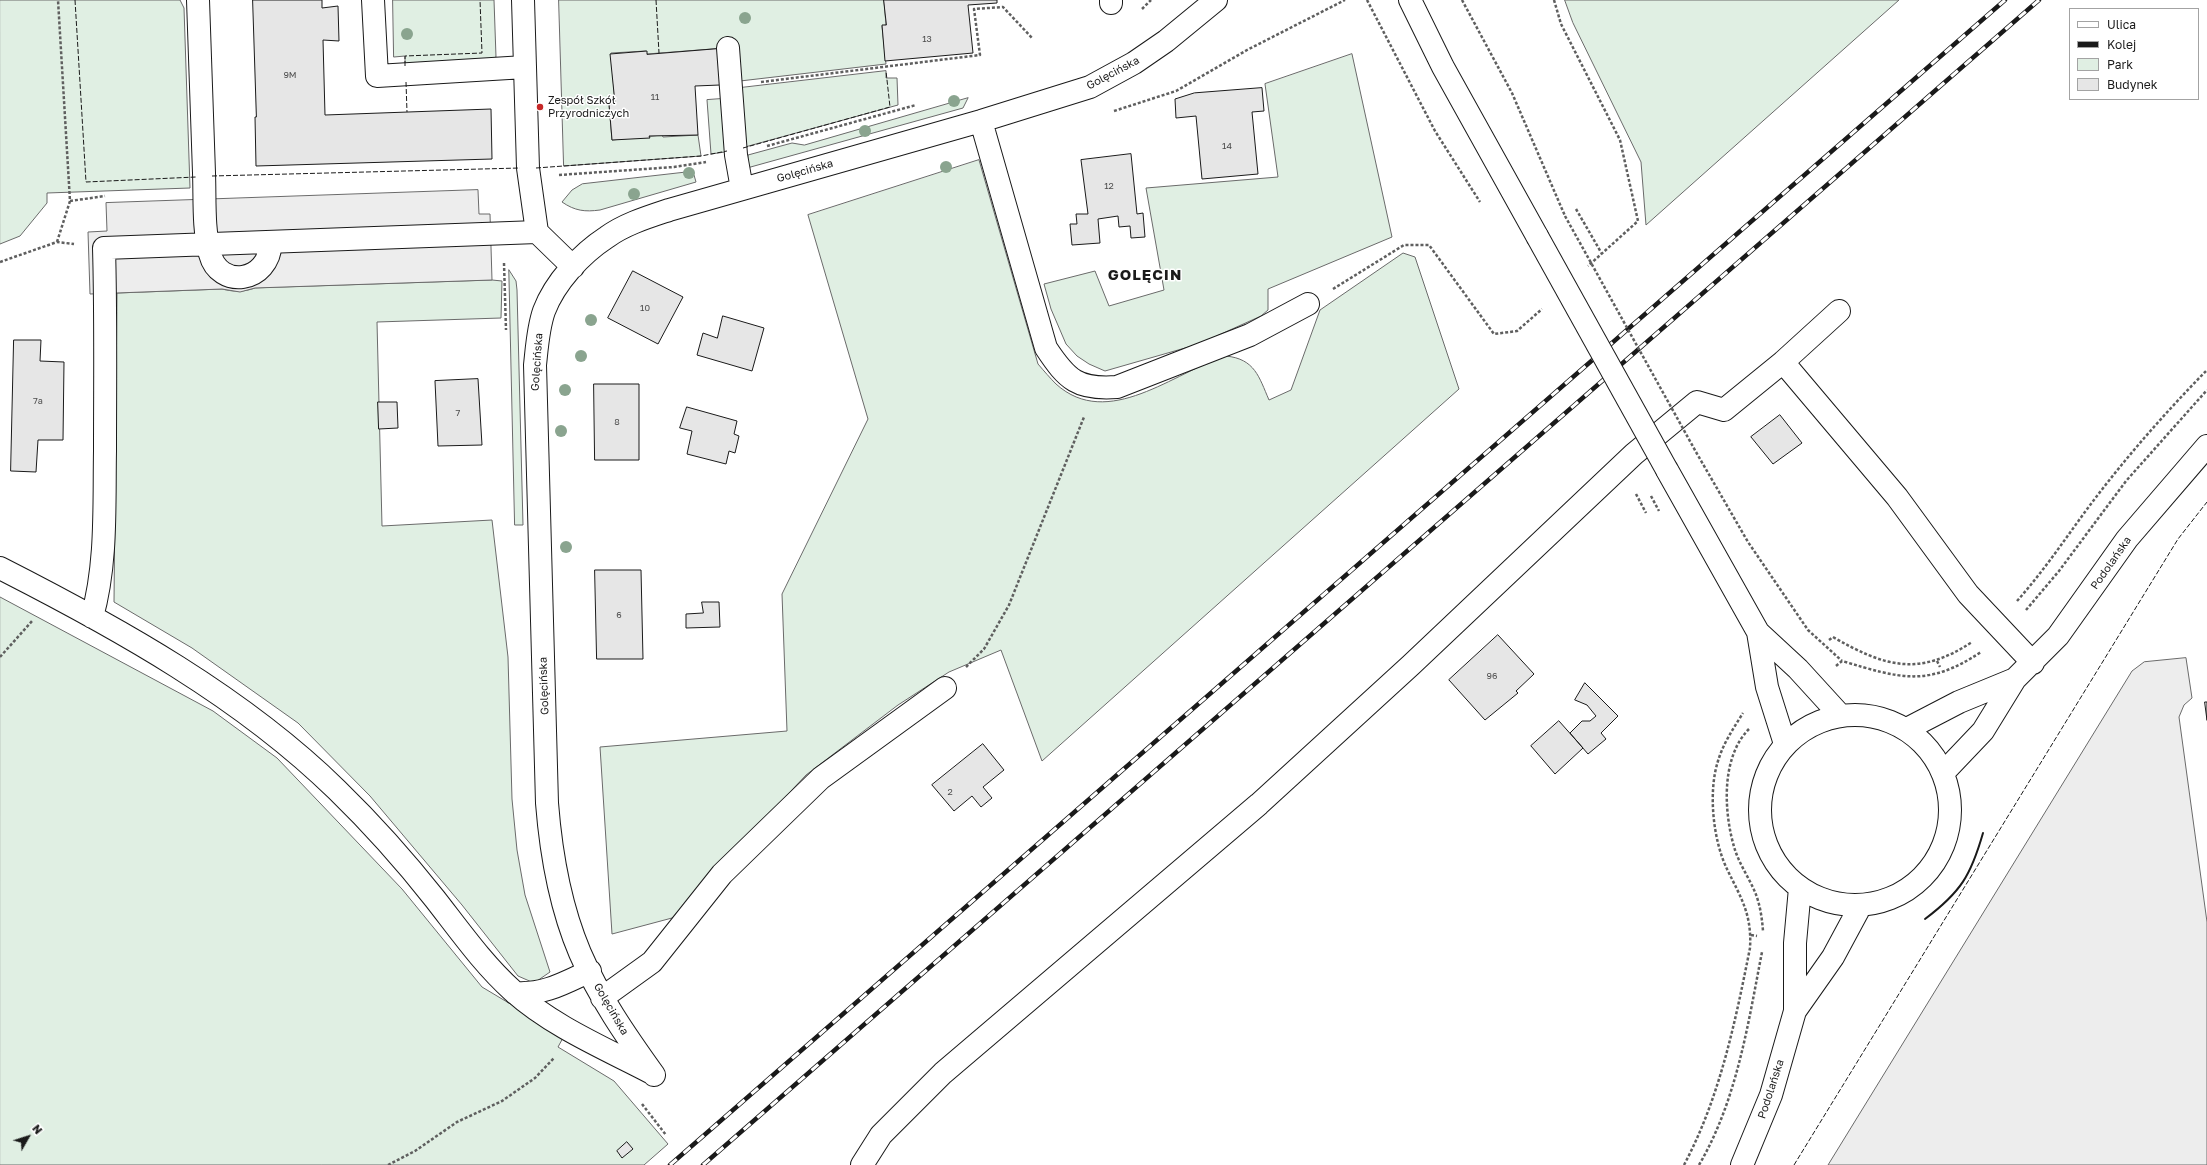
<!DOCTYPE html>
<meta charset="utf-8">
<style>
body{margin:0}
#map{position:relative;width:2207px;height:1165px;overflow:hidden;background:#fff;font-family:"Golos Text",sans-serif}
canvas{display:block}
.legend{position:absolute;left:2069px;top:8px;width:130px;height:92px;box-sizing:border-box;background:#fff;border:1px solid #a3a3a3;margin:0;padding:5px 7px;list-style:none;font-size:12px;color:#1a1a1a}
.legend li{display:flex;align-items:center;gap:8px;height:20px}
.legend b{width:20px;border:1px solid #a3a3a3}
.north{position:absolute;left:8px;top:1117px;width:40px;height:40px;-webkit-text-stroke:3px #fff;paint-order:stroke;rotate:51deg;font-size:11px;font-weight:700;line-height:16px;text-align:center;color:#1a1a1a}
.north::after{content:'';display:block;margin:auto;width:14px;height:18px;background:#1a1a1a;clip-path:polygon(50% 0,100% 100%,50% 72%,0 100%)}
</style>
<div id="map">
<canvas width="2207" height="1165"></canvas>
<ul class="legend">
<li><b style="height:5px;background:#fff"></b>Ulica</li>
<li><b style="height:5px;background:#1a1a1a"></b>Kolej</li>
<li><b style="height:11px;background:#e0efe3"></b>Park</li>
<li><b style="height:11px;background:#e6e6e6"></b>Budynek</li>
</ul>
<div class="north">N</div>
</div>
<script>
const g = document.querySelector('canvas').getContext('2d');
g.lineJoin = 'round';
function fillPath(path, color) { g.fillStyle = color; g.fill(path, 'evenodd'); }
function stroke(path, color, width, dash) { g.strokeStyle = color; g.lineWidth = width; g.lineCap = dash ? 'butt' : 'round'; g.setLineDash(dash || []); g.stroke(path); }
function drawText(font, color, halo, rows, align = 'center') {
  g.font = font + ' "Golos Text",sans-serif'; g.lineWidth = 3; g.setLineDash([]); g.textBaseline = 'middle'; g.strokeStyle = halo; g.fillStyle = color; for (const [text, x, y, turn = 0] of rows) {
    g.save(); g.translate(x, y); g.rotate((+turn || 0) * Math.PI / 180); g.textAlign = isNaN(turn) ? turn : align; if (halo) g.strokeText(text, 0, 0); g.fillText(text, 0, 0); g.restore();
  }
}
const green = new Path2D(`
 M0 0H180L184 8 190 188 47 193V203L20 236 0 244Z
 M393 0H494L496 57 487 60 405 65V56L394 57Z
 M559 0H884L886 25 882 26 886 64 740 81 738 47 647 54 646 51 611 53 615 103 609 104 612 140 662 135 663 137 698 135 701 156 564 166Z
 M1565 0H1899L1646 225 1641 162 1573 23Z
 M1352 54 1392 237 1268 289V310L1261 316 1199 344 1105 371 1089 364 1077 356 1066 344 1051 309 1044 284 1095 271 1109 306 1164 290 1146 188 1278 177 1265 84Z
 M886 71V78H897L898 105 745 147 740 88Z
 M968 98 963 108 747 168 748 155 792 143 804 145Z
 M721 99 725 152 711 154 707 100Z
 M979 160 1038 364C1044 371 1050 378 1056 384 1108 431 1174 372 1226 356 1255 359 1259 377 1269 400L1291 390 1320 310 1403 253 1415 257 1459 389 1042 761 1001 650 949 672 898 705 806 775 672 918 612 934 600 747 787 731 782 594 868 419 808 215Z
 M688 172 694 175 696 182 600 210C585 212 575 211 562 202L572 190 582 184Z
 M509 270 516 281 517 290 523 525H515Z
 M492 280 502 281 501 318 377 322 382 526 492 520 508 657 512 799 517 850 525 895 550 972 534 983 518 976 462 905 370 796 298 723 192 648 114 602 117 293 222 289C234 292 244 292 255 288Z
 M0 597 213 711 277 758 402 889 482 987 564 1036 558 1047 614 1081 668 1144 644 1165H0Z`);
fillPath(green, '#e0efe3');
stroke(green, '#6a6a6a', 1);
const parking = new Path2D(`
 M478 190 479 214H490L492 280 255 288 240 292 222 289 90 294 88 232 107 231 106 203Z
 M2186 658 2192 698 2184 705 2179 717 2207 922V1165H1828L2132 671 2144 662Z`);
fillPath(parking, '#ededed');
stroke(parking, '#6a6a6a', 1);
const building = new Path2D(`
 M253 0H322V8L338 6 339 41 323 40 325 115 491 109 492 159 256 166 255 117H256Z
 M884 0H997V3L968 5 973 53 885 61 882 25H886Z
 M718 49 720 85 695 86 698 135 649 136 650 138 612 140 609 104 615 103 610 54 647 51V54Z
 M1262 88 1264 111 1252 112 1258 174 1202 179 1196 116 1176 118 1175 99 1194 93Z
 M1131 154 1137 214 1143 213 1145 237 1131 238 1130 226 1119 227 1118 216 1098 219 1100 243 1072 245 1070 224H1077L1076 214H1088L1081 160Z
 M633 271 683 297 658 344 608 318Z
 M723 316 764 328 752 371 697 355 703 333 717 338Z
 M14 340H41L40 361 64 362 63 440H38L36 472 11 471Z
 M478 379 482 445 438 446 435 381Z
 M594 384H639V460H595Z
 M378 402H397L398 428 379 429Z
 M687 407 737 421 734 434 739 436 735 453 729 451 726 464 687 454 692 431 680 428Z
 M1780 415 1802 443 1773 464 1751 437Z
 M595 570H641L643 659H597Z
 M702 602H719L720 627 686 628V614L703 613Z
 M1498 635 1534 674 1516 691 1518 693 1485 720 1449 680Z
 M1585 683 1618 716 1601 733 1606 739 1588 754 1570 733 1582 721H1590L1596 716 1587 705 1575 700Z
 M2205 702H2207V720Z
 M1559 721 1583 748 1555 774 1531 746Z
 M983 744 1004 770 983 787 992 798 981 807 972 796 954 811 932 785Z
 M627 1142 633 1149 622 1158 617 1151Z`);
fillPath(building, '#e6e6e6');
stroke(building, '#1a1a1a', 1);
const minor = new Path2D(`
 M198 0C200 58 202 115 204 173 205 199 203 229 210 254 219 289 269 284 271 242
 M373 0 377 76 525 67
 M523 0 528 168 537 232 573 267
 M1410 0 1443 67 1537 236
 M1111 3V0
 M728 48 736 155 742 189
 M981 121 1046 348C1067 380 1078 390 1117 387L1250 335 1308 304
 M1783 362 1897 497 1968 594 2033 663
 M1667 470 1758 632 1798 669 1840 715
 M0 568C118 628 242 697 337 790 372 824 405 861 435 899 460 931 483 964 513 991 552 1026 604 1048 650 1072
 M92 617C107 564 104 506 105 451 105 383 106 315 104 248L537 232
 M1758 632 1767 687 1785 744
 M1760 810a95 95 0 1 1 190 0a95 95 0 1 1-190 0Z
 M1907 729 1959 702 2015 679
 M1944 772 1983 731 2015 679 2058 636 2127 539 2207 446
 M515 993C544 995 564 983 590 971
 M602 998 652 962 722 874 821 778 945 688
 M1795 1011 1833 957 1861 905
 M654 1075C626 1036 599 997 580 953 560 906 551 854 547 803L535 365C537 347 538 328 544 311 555 282 581 254 607 237 625 224 648 217 669 210L981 121 1090 87 1134 63 1166 41 1216 0
 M862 1165 881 1135 943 1073 1259 804 1411 665 1634 454 1697 402 1724 410 1783 362 1839 311
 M1742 1165 1771 1095 1795 1011V943L1800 888`);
stroke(minor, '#1a1a1a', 24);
stroke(new Path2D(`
 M1367 0 1435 131 1480 202
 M1462 0 1512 93 1565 216
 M1554 0 1561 24 1620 140 1638 221 1588 266
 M1142 9 1151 0
 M761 82 980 55 974 9 1003 7 1033 39
 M1114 111 1176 91 1247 50 1345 0
 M767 146 916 105
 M559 175 674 167 706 162
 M70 201 105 196
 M1576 209 1602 254
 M57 242 70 201 58 0
 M0 262 57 242 74 244
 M504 263 506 330
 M1333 289 1404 245H1429L1494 334 1517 331 1542 309
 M1696 452 1748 542 1808 630 1842 661
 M1636 494 1646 513
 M2017 601C2041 574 2061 545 2082 516 2120 464 2162 416 2207 370
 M2026 610 2059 571 2126 481 2207 390
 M1829 640 1833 637C1885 667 1919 677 1972 642
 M0 657 33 620
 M1937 661 1940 667
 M1836 666 1842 661C1900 678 1927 688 1981 652
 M966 667 984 649 1009 605 1084 417
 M1749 729C1720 758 1724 815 1735 850 1740 865 1749 878 1755 892 1760 904 1762 918 1763 931
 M1751 935 1757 936
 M642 1104 666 1135
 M388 1165 415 1151 457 1122 502 1101 535 1078 554 1058
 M1684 1165C1720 1097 1735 1023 1750 948 1752 914 1741 898 1727 869 1713 840 1708 792 1718 761 1723 744 1733 729 1743 713
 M1699 1165C1737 1100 1748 1024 1762 952`), '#5f5f5f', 2.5, [3, 2]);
stroke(minor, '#fff', 22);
const rail = new Path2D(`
 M670 1165 2005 0
 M703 1165 2039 0`);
stroke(rail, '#1a1a1a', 4.5);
stroke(rail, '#fff', 3, [9]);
const minorBridge = new Path2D(`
 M1537 236 1667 470`);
stroke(minorBridge, '#1a1a1a', 24, []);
stroke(new Path2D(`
 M1565 216 1696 452
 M1651 496 1659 511`), '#5f5f5f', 2.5, [3, 2]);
stroke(minorBridge, '#fff', 22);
stroke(new Path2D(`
 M75 0 86 182 196 177
 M656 0 659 53
 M405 66V56L482 53 480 0
 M406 82 407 112
 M743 148 890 107 886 71
 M536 168 701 156 727 151
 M212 176 520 168
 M1794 1165 2178 539 2207 502`), '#1a1a1a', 1, [5, 2]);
stroke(new Path2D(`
 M1925 919C1961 892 1971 875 1983 833`), '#1a1a1a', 2);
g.fillStyle = '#8aa48f';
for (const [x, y] of [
 [745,18],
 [407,34],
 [954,101],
 [865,131],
 [946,167],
 [689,173],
 [634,194],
 [591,320],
 [581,356],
 [565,390],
 [561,431],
 [566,547]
]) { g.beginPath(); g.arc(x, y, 6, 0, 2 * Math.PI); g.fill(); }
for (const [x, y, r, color] of [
 [540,107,4,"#c62828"]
]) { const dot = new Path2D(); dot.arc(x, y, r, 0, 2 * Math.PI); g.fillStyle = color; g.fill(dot); stroke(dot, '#fff', 1.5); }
drawText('9px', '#4d4d4d', null, [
 ["13",927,39],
 ["9M",290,75],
 ["11",655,97],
 ["14",1227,146],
 ["12",1109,186],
 ["10",645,308],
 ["7a",38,401],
 ["7",458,413],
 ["8",617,422],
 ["6",619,615],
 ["96",1492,676],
 ["2",950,792]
]);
drawText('11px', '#1a1a1a', '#fff', [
 ["Golęcińska",1113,73,-28],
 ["Golęcińska",805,171,-16],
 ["Golęcińska",537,362,-86],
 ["Podolańska",2111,563,-55],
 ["Golęcińska",544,686,-92],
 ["Golęcińska",611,1009,60],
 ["Podolańska",1771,1089,-72]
]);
drawText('11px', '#1a1a1a', '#fff', [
 ["Zespół Szkół",548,101],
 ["Przyrodniczych",548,114]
], 'left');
g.letterSpacing = '1px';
drawText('bold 15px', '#1a1a1a', '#fff', [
 ["GOLĘCIN",1145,275]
]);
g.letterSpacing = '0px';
</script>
